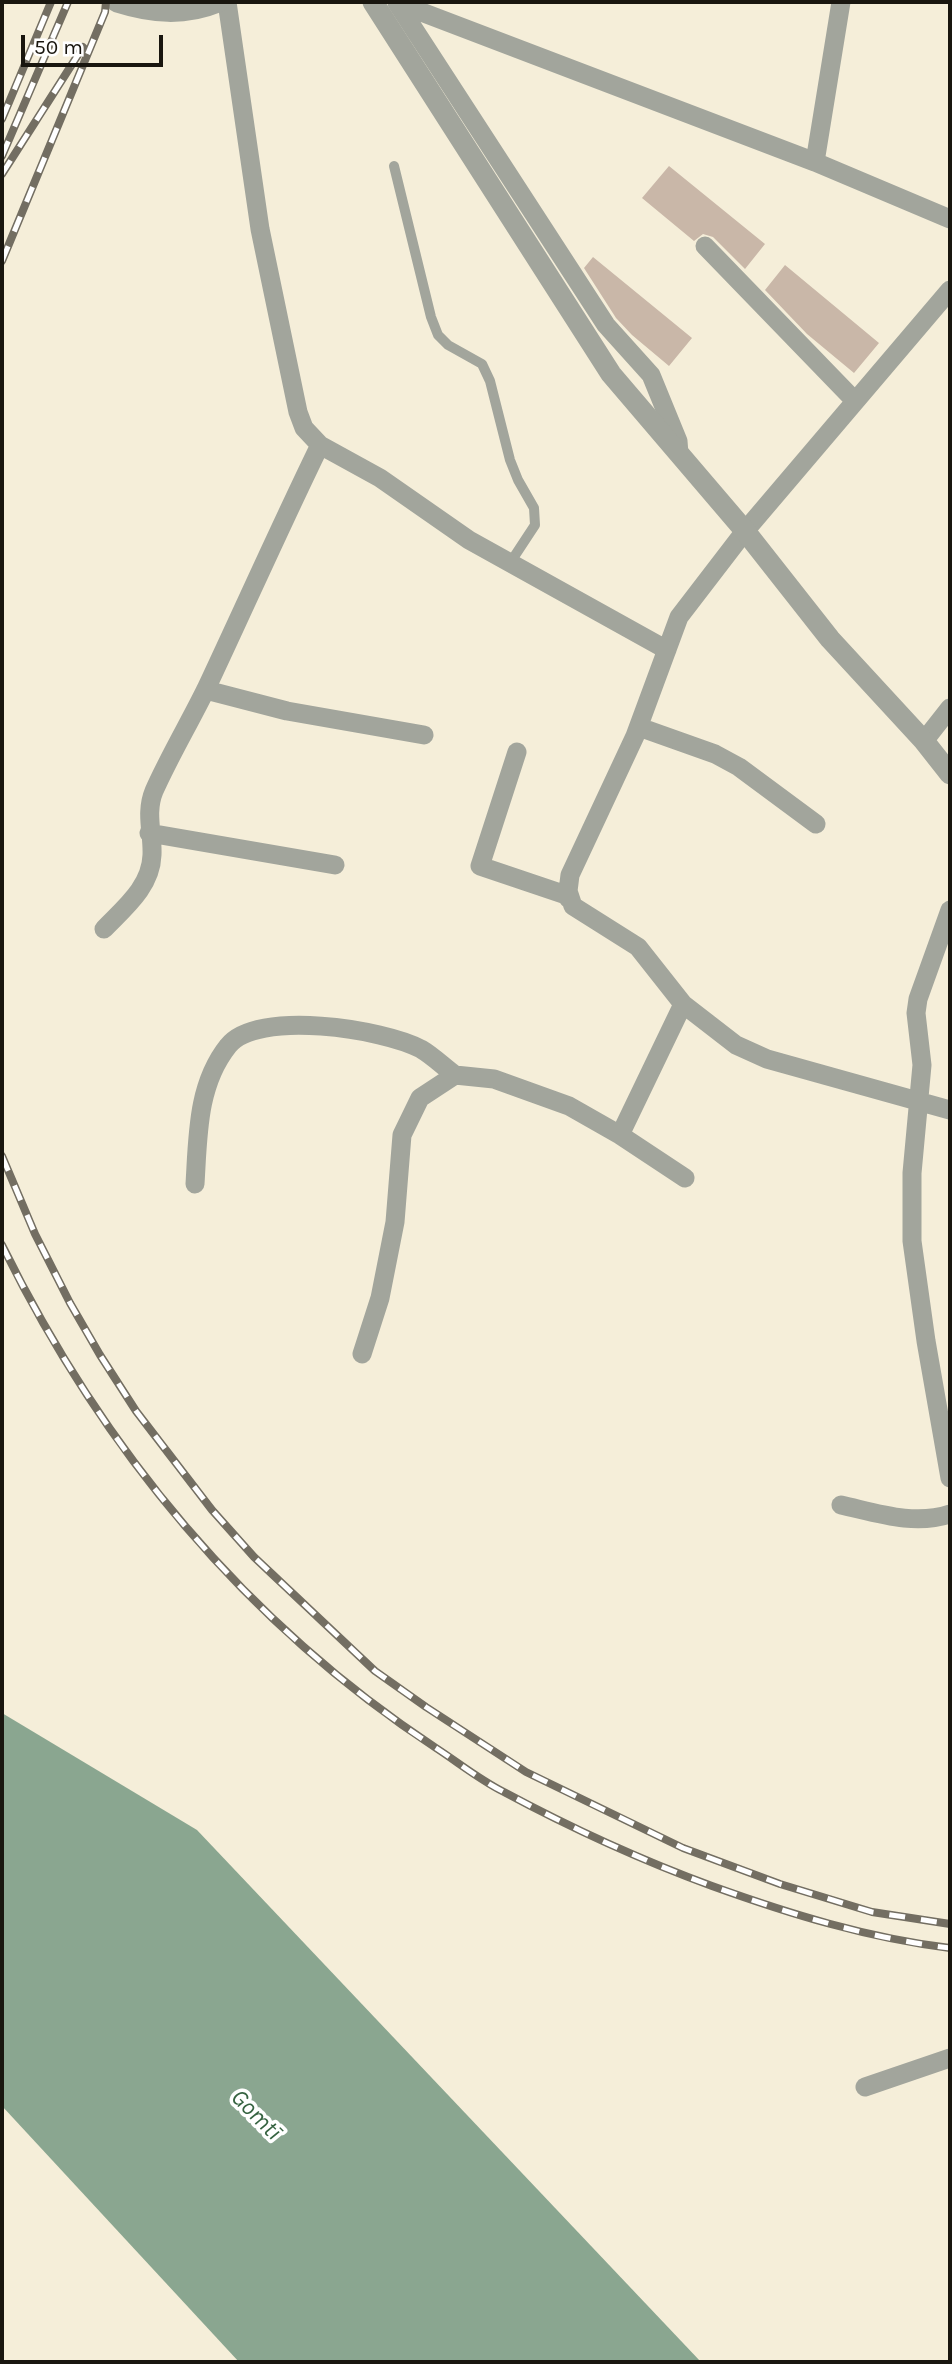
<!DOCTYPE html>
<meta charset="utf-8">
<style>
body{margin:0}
#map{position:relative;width:952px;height:2364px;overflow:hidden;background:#f5eed9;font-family:Karla,sans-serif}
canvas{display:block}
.frame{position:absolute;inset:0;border:4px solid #19160f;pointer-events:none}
.scale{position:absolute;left:21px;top:35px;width:142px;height:32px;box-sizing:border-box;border:4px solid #19160f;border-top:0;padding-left:9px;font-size:21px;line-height:24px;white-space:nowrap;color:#19160f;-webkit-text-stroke:5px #fff;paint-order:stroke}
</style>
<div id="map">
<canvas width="952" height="2364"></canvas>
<div class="frame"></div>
<div class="scale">50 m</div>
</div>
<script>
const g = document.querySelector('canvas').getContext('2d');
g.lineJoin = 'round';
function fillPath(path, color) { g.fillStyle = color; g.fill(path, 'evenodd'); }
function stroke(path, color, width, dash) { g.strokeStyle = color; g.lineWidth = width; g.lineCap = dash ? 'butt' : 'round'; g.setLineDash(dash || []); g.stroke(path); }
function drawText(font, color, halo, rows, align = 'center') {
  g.font = font + ' Karla,sans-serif'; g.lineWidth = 7; g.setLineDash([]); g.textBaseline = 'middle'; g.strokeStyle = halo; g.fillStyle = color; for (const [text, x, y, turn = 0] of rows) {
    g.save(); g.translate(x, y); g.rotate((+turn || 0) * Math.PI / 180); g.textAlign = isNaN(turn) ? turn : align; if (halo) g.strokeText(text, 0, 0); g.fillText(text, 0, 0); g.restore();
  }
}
fillPath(new Path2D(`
 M2 1713 197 1830 701 2362H239L2 2106Z`), '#8aa690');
fillPath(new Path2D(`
 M669 166 765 244 745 269 713 237 703 234 694 241 642 198Z
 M593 257 692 338 669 366 632 335 616 318 584 268Z
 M785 265 879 343 854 373 807 334 765 290Z`), '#c9b7a8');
stroke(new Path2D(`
 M394 166 431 317 438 335 448 345 482 364 490 381 510 460 518 480 534 508 535 525 510 563`), '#a2a59c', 10);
stroke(new Path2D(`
 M227 2 260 229 298 412 304 428 320 445 380 478 469 540 667 650
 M397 3 606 325 651 375 678 441 679 454
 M398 3 815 162 950 219
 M815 162 841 2
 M705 246 855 401
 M950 290 745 531 679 617 635 736 570 875 568 891 573 906 638 947 683 1004 736 1045 767 1059 950 1110
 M206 690 287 711 424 735
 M639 727 715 754 739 767 816 824
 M924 741 950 708
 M517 752 480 866 566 895 569 899
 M149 833 335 865
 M950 910 918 999 916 1013 922 1065 912 1173V1241L926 1341 950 1478
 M104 929C124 908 151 887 152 855 153 833 145 813 154 791 170 755 190 722 207 687 245 606 281 525 320 445
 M620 1135 683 1004
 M195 1184C198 1136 197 1085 228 1046 256 1009 384 1029 421 1049 433 1056 444 1067 455 1075
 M362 1354 380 1298 395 1222 402 1135 420 1098 455 1075 494 1079 569 1106 620 1135 685 1178
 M841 1505C877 1513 914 1526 950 1514
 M865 2087 950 2058`), '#a2a59c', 19);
stroke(new Path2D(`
 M117 2C152 13 184 16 218 2
 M373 2 611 374 745 531 830 639 924 741 950 774`), '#a2a59c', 21);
const rail = new Path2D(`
 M2 119 51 2
 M2 156 68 2
 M2 174 83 47
 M2 261 105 12 106 2
 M2 1156 35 1234 70 1303 100 1355 136 1411 212 1510 254 1557 375 1671 426 1707 526 1772 683 1848 780 1884 872 1912 950 1924
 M2 1245C102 1449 246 1623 436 1748 459 1763 480 1780 504 1792 571 1828 641 1860 712 1886 790 1914 868 1938 950 1948`);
stroke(rail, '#736e62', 8);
stroke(rail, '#fff', 5, [16]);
drawText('italic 24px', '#366341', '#fff', [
 ["Gomtī",256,2115,45]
]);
</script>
